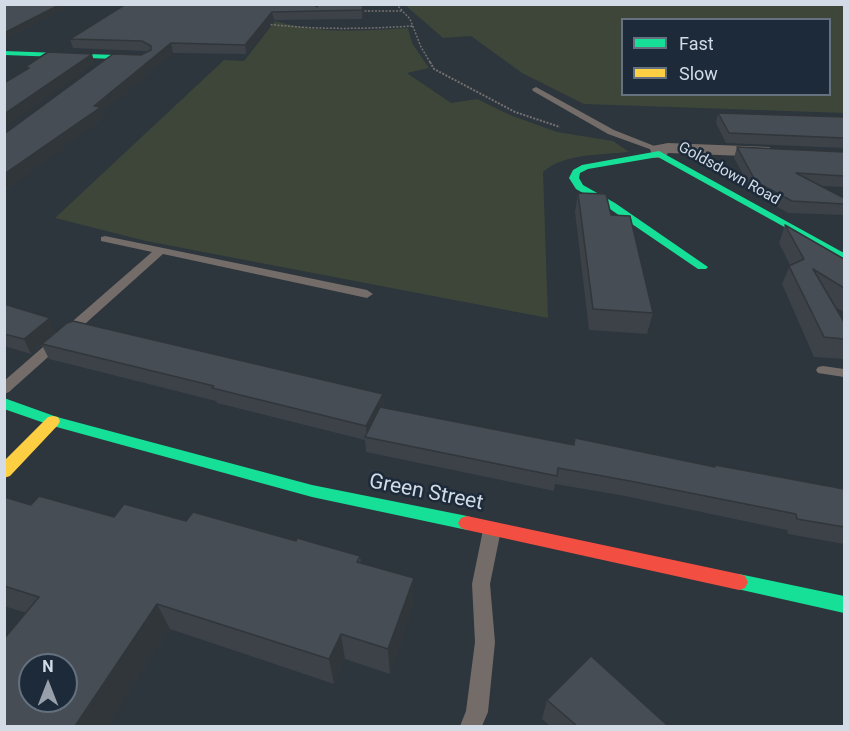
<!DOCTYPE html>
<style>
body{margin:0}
#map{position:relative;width:849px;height:731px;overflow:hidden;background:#2d353d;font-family:Roboto,sans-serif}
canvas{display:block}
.frame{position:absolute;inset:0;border:6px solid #d2dbe6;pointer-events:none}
.legend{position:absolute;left:621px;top:18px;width:210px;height:78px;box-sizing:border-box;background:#1c2a3a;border:2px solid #65717f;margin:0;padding:8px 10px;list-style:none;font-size:18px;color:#d2dbe6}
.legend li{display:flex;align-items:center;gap:12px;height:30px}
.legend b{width:30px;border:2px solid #65717f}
.north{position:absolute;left:18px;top:653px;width:60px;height:60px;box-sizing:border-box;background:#1c2a3a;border:2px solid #65717f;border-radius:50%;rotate:0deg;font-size:16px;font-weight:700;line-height:24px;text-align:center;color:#d2dbe6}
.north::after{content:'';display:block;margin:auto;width:21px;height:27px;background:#98a1ab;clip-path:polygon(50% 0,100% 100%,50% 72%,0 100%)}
</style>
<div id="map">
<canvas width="849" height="731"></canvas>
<div class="frame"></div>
<ul class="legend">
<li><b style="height:8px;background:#16e098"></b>Fast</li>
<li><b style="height:8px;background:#ffcf43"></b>Slow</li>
</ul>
<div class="north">N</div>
</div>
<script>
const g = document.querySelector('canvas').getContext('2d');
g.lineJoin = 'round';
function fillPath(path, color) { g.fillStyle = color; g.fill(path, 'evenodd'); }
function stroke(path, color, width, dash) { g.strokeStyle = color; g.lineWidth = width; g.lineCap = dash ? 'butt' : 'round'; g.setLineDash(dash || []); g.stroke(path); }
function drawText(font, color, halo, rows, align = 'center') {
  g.font = font + ' Roboto,sans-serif'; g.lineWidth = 5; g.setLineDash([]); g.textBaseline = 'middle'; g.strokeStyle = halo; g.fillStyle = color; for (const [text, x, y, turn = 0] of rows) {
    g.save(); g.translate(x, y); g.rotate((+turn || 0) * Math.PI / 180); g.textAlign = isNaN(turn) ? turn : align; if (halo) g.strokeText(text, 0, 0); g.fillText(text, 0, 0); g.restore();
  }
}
fillPath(new Path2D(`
 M829 4 844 6V113L584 104 522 73 471 36 443 38 405 5ZM622 20H830V94H622Z
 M275 21C321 34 361 31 408 28L412 43 429 68 407 73 451 103 477 99 510 115 557 132 613 141 629 152C601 155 565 153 543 172L548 318 146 241 55 218 224 60 244 61Z`), '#3d4639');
stroke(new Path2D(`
 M396 4 410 19 421 47 431 64
 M361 11H402
 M267 24C316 30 364 29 413 26`), '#747170', 1.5, [2, 1.5]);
stroke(new Path2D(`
 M430 62 434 69 515 112 560 127`), '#747170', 2, [2, 1.5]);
fillPath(new Path2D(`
 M536 87 614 130 662 149 655 151 608 134 533 91 532 89Z
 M105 236 367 290 373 294 367 298 163 254 9 392 4 394V381L152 252 101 241V237Z
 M823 366 844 369V377L818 373 816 370 818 367Z
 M492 523 498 525 501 530 490 584 495 642 488 712 482 726H460L466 711 475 642 472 584 483 530 486 525Z`), '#736c68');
fillPath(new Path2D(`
 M668 143 769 147 777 152 769 157 668 153 665 158H653L650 149 652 146Z`), '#736c68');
fillPath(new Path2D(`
 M4 51 144 56 147 58 144 60 4 55Z
 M659 151 844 253V260L658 157 588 169 580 173 579 178 583 185 615 203 708 267 706 269H698L607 207 576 189 569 178 573 170 582 165Z
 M4 398 57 417 312 485 467 516 473 518 476 523 473 528 467 530 312 497 53 426 4 409Z
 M739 574 844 596V613L733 588 730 582 733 576Z`), '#16e098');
fillPath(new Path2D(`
 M53 416 58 417 60 421 58 425 10 476 4 478V461L48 417Z`), '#ffcf43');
fillPath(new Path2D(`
 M467 516 739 574 745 576 748 582 745 588 739 590 467 530 461 528 458 523 461 518Z`), '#f24e42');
fillPath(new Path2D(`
 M124 4H314L317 7 318 4H366L362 19 274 20 246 54 173 53 103 112 104 118 7 189 4 188V133L147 52 144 51 73 48 70 39 124 5Z
 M718 113 844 117V148L726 143 716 123Z
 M737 147 844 152V187L821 186 844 198V215L788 213 753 193 734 158Z
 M578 193 611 215 653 313 647 334 589 330 575 212Z
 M785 225 844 259V312L835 307 844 322V359L814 357 782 284 790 265 779 243Z
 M4 304 56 332 383 394 384 408 573 445 575 438 714 467 715 465 844 489V544L788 534 787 530 625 496 555 484 554 491 366 452 365 440 217 403 216 401 49 359 42 345 31 354 4 346Z
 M4 497 31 505 114 517 186 521 296 541 360 556 361 563 414 605 390 674 345 659 334 684 170 629 108 726H4L26 613 4 606Z
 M547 700 668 726H550L542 719Z`), '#3c4248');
fillPath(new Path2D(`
 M61 4H76L4 41V33Z
 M363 4H366L362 19V10Z
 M272 12 274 20 246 54 245 45Z
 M171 43 173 53 103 112 104 118 7 189 4 183V174L94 106Z
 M92 54 95 64 4 128V114Z
 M50 318 56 332 31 354 24 339Z
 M383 394 384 410 367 437 366 426Z
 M414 578V605L390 674 388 649Z
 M157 604 170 629 108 726H75Z
 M341 634 345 659 334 684 329 659Z`), '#31363b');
const building = new Path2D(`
 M4 4H61L4 33Z
 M126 4H313L317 7 318 4H363L362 10 272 12 245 45 171 43 94 106 101 107 4 174V133L7 132 113 54 141 55 151 50V46L142 41 70 39Z
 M48 52 92 54 4 114V83L29 68 25 67Z
 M718 113 844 117V138L729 133Z
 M737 147 844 152V176L796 173 844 198V204L792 201 756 182Z
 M578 193 606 194 611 215 630 216 653 313 593 309Z
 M785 225 844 259V288L813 269 844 322V339L824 337 789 266 804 259Z
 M4 304 50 318 24 339 4 334Z
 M73 321 383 394 366 426 212 388 214 386 42 344 67 323Z
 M380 407 574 445 575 438 715 467V465L844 489V527L797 519 796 514 630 481 558 468 557 476 365 437Z
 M39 496 114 517 124 504 186 521 193 512 296 541 297 538 360 556 357 562 414 578 388 649 341 634 329 659 157 604 75 726H4V639L39 597 4 586V497L31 505ZM30 665H66V701H30Z
 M591 656 668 726H577L547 700Z`);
fillPath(building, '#464d54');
stroke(building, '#31363b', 1.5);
drawText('15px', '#d2dbe6', '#1c2a3a', [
 ["Goldsdown Road",729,174,29]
]);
drawText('21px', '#d2dbe6', '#1c2a3a', [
 ["Green Street",426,493,11]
]);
</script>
